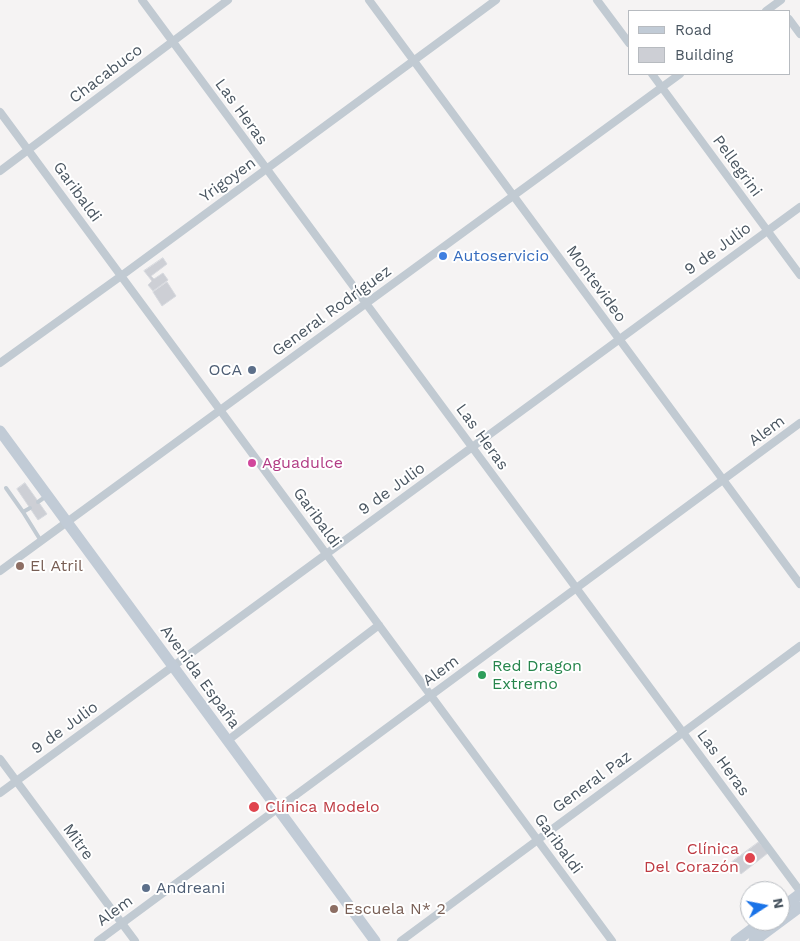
<!DOCTYPE html>
<meta charset="utf-8">
<style>
body{margin:0}
#map{position:relative;width:800px;height:941px;overflow:hidden;background:#f5f3f3;font-family:"Work Sans",sans-serif}
canvas{display:block}
.legend{position:absolute;left:628px;top:10px;width:162px;height:65px;box-sizing:border-box;background:#fff;border:1px solid #b7bbc0;margin:0;padding:6px 9px;list-style:none;font-size:15px;color:#4a5661}
.legend li{display:flex;align-items:center;gap:10px;height:25px}
.legend b{width:25px;border:1px solid #b7bbc0}
.north{position:absolute;left:740px;top:881px;width:50px;height:50px;box-sizing:border-box;background:#fff;border:1px solid #b7bbc0;border-radius:50%;rotate:79deg;font-size:14px;font-weight:700;line-height:20px;text-align:center;color:#4a5661}
.north::after{content:'';display:block;margin:auto;width:18px;height:22px;background:#1a73e8;clip-path:polygon(50% 0,100% 100%,50% 72%,0 100%)}
</style>
<div id="map">
<canvas width="800" height="941"></canvas>
<ul class="legend">
<li><b style="height:6px;background:#c1cbd6"></b>Road</li>
<li><b style="height:14px;background:#cdcfd5"></b>Building</li>
</ul>
<div class="north">N</div>
</div>
<script>
const g = document.querySelector('canvas').getContext('2d');
g.lineJoin = 'round';
function fillPath(path, color) { g.fillStyle = color; g.fill(path, 'evenodd'); }
function stroke(path, color, width, dash) { g.strokeStyle = color; g.lineWidth = width; g.lineCap = dash ? 'butt' : 'round'; g.setLineDash(dash || []); g.stroke(path); }
function drawText(font, color, halo, rows, align = 'center') {
  g.font = font + ' "Work Sans",sans-serif'; g.lineWidth = 4; g.setLineDash([]); g.textBaseline = 'middle'; g.strokeStyle = halo; g.fillStyle = color; for (const [text, x, y, turn = 0] of rows) {
    g.save(); g.translate(x, y); g.rotate((+turn || 0) * Math.PI / 180); g.textAlign = isNaN(turn) ? turn : align; if (halo) g.strokeText(text, 0, 0); g.fillText(text, 0, 0); g.restore();
  }
}
const building = new Path2D(`
 M163 258 167 264 151 276 154 279 163 273 168 280 153 291 148 285 152 281 144 271Z
 M167 282 176 296 162 306 153 292Z
 M25 483 47 514 38 520 17 489Z
 M759 842 768 853 741 874 732 862Z`);
fillPath(building, '#cdcfd5');
stroke(building, '#d7d9de', 1);
stroke(new Path2D(`
 M6 488 23 512
 M38 502 45 497
 M30 508 23 512 41 541`), '#c1cad2', 4);
stroke(new Path2D(`
 M142 0 800 891
 M369 0 800 584
 M597 0 629 43
 M766 11 781 0
 M789 19 800 34
 M652 74 800 275
 M0 112 612 941
 M0 171 228 0
 M0 363 121 276 496 0
 M0 571 680 74
 M227 741 379 625
 M0 759 135 941
 M0 793 800 207
 M98 941 800 423
 M401 941 800 646`), '#c1cad2', 8);
stroke(new Path2D(`
 M0 431 375 941
 M780 909 800 894
 M736 941 763 921
 M754 941 800 907`), '#c1cbd6', 11);
for (const [x, y, r, color] of [
 [443,256,5,"#3f7fe0"],
 [252,370,5,"#5c6f8a"],
 [252,463,5,"#d1479c"],
 [20,566,5,"#8d6e63"],
 [482,675,5,"#2e9e5b"],
 [254,807,6,"#e0444e"],
 [750,858,6,"#e0444e"],
 [146,888,5,"#5c6f8a"],
 [334,909,5,"#8d6e63"]
]) { const dot = new Path2D(); dot.arc(x, y, r, 0, 2 * Math.PI); g.fillStyle = color; g.fill(dot); stroke(dot, '#fff', 2); }
drawText('16px', '#4a5661', '#fff', [
 ["Chacabuco",106,74,-37],
 ["Las Heras",241,112,54],
 ["Pellegrini",737,166,54],
 ["Yrigoyen",228,180,-36],
 ["Garibaldi",77,192,54],
 ["9 de Julio",718,249,-36],
 ["Montevideo",596,284,54],
 ["General Rodríguez",332,311,-36],
 ["Alem",767,431,-36],
 ["Las Heras",482,437,54],
 ["9 de Julio",392,489,-36],
 ["Garibaldi",317,518,54],
 ["Alem",441,671,-36],
 ["Avenida España",200,677,54],
 ["9 de Julio",65,728,-36],
 ["Las Heras",723,763,54],
 ["General Paz",592,782,-36],
 ["Mitre",78,842,54],
 ["Garibaldi",558,844,54],
 ["Alem",115,911,-36]
]);
drawText('16px', '#366cbe', '#fff', [
 ["Autoservicio",453,256]
], 'left');
drawText('16px', '#4e5e75', '#fff', [
 ["OCA",242,370],
 ["Andreani",156,888,"left"]
], 'right');
drawText('16px', '#b23c85', '#fff', [
 ["Aguadulce",262,463]
], 'left');
drawText('16px', '#785e54', '#fff', [
 ["El Atril",30,566],
 ["Escuela N* 2",344,909]
], 'left');
drawText('16px', '#27864d', '#fff', [
 ["Red Dragon",492,666],
 ["Extremo",492,684]
], 'left');
drawText('16px', '#be3a42', '#fff', [
 ["Clínica Modelo",265,807],
 ["Clínica",739,849,"right"],
 ["Del Corazón",739,867,"right"]
], 'left');
</script>
